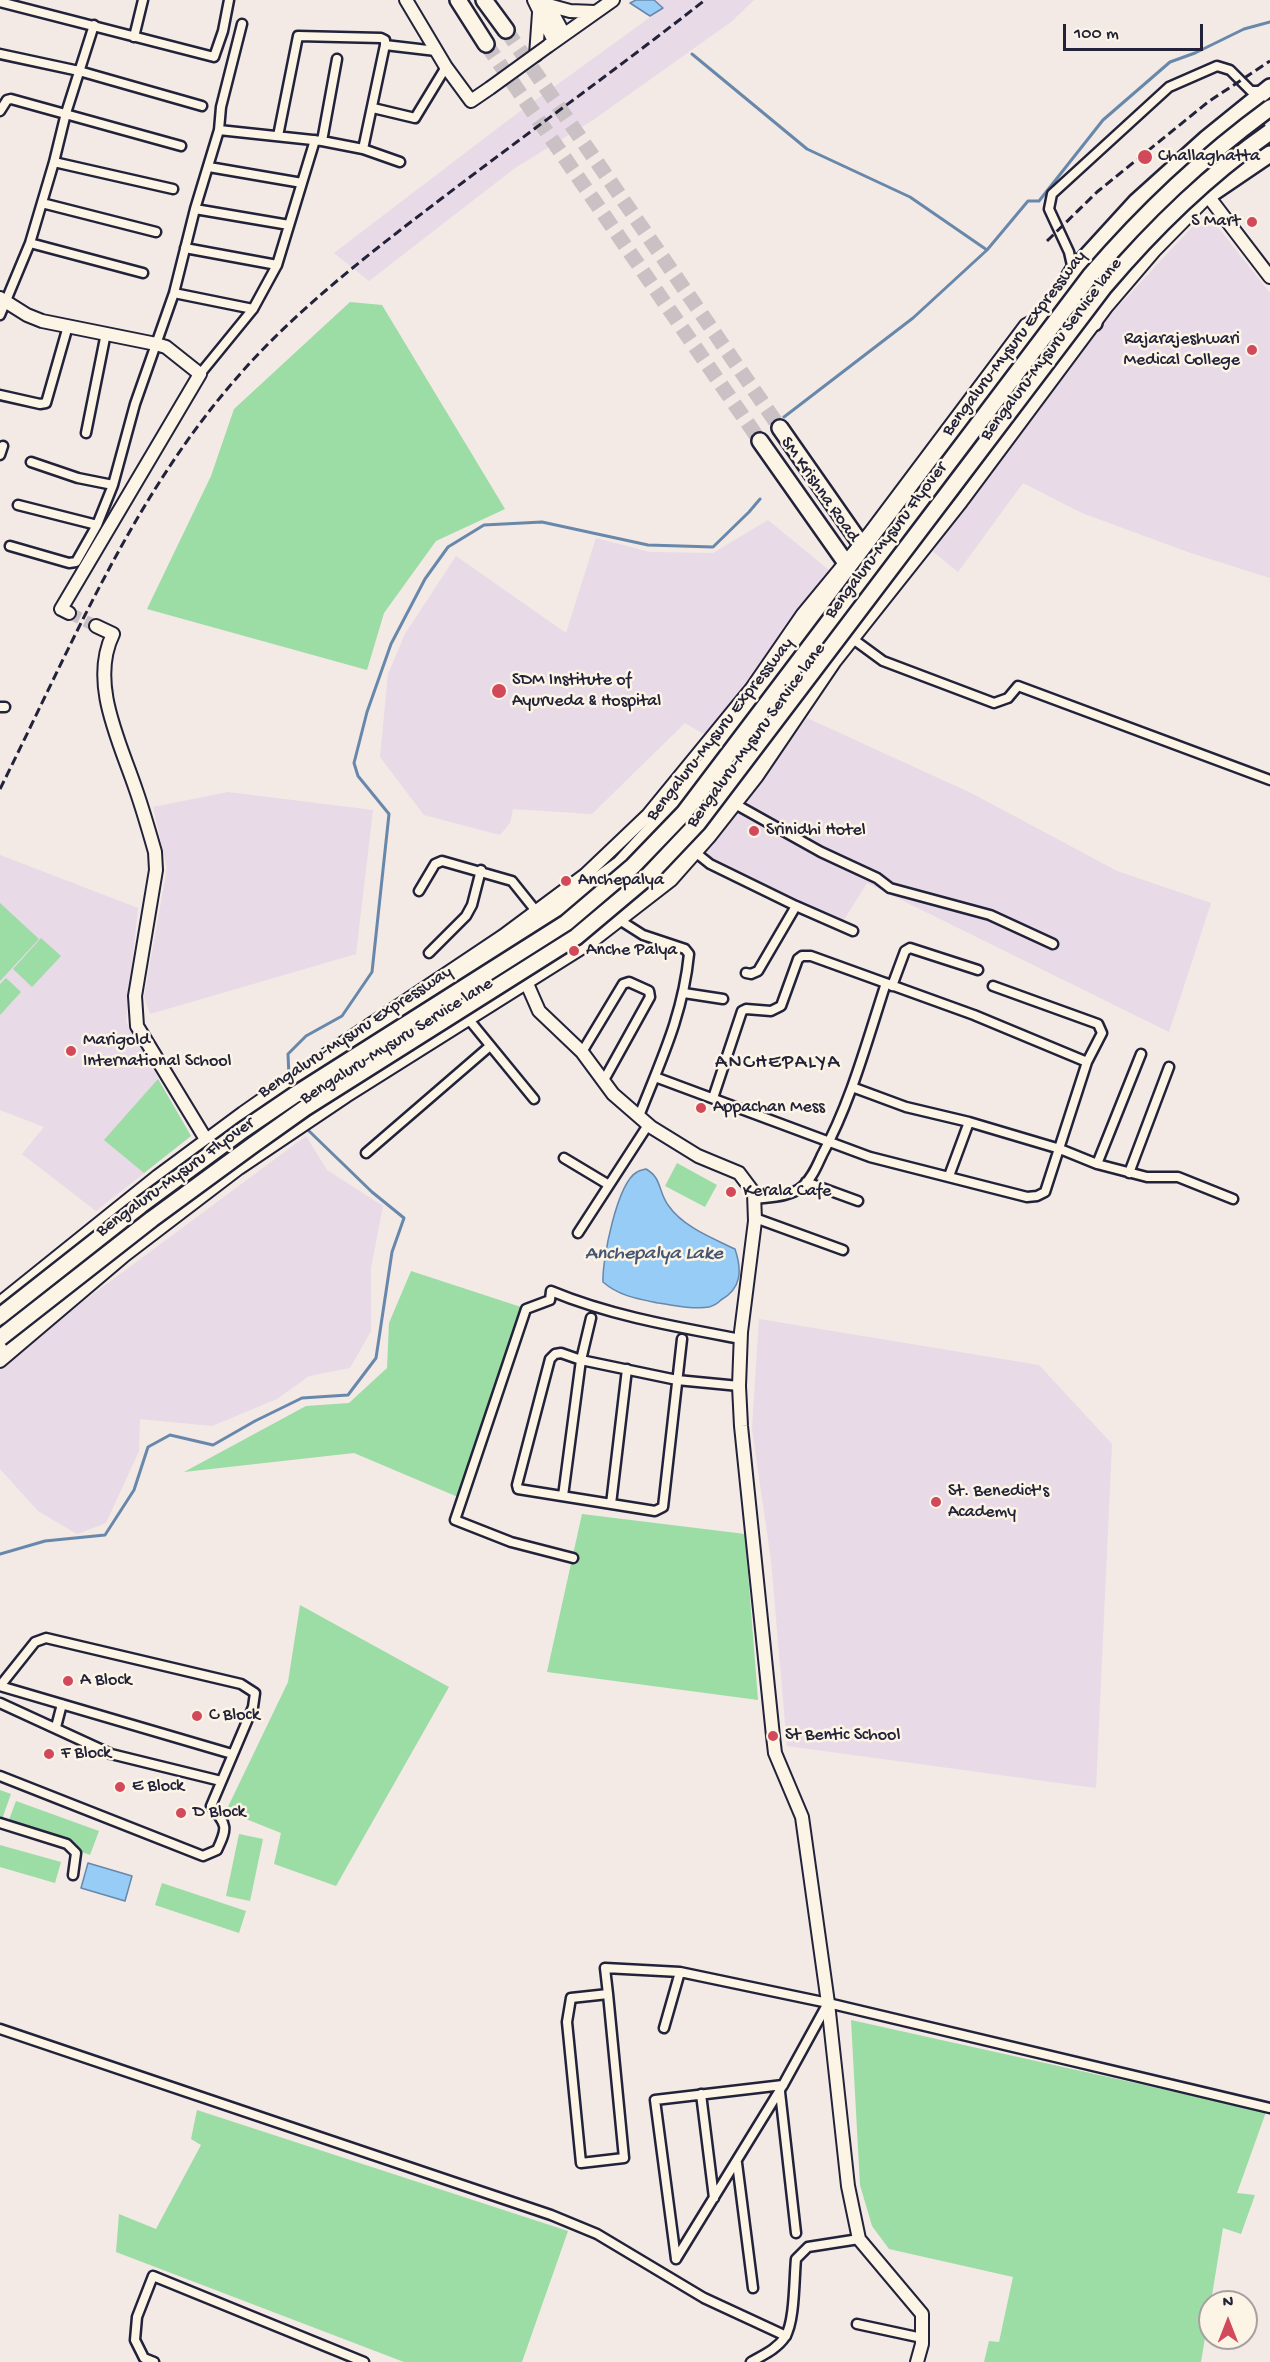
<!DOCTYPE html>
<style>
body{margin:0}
#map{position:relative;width:1270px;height:2362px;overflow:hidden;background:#f3e9e5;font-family:"Gochi Hand",sans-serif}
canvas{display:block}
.north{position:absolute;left:1198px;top:2290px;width:60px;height:60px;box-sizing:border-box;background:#fcf5e5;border:2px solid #a5a1a1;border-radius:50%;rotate:0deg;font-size:16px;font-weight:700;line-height:24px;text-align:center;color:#22223b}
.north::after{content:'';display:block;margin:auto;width:21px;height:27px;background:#d1495b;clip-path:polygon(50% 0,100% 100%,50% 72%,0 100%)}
.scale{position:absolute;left:1063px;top:24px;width:140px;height:27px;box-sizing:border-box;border:3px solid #22223b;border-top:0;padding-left:8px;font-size:18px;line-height:21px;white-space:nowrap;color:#22223b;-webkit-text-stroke:4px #fcf5e5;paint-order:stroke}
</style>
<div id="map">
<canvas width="1270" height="2362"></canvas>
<div class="north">N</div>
<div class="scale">100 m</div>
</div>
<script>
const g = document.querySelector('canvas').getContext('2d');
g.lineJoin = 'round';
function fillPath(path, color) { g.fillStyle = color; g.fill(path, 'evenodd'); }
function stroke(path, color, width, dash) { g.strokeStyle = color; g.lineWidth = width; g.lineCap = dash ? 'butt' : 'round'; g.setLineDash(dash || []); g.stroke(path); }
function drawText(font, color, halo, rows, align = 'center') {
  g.font = font + ' "Gochi Hand",sans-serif'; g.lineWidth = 5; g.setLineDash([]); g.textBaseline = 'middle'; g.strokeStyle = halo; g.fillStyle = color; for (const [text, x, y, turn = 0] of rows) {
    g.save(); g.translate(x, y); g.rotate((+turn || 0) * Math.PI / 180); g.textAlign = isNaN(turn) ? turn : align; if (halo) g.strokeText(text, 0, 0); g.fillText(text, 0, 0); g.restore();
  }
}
fillPath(new Path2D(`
 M654 0H754L731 22 593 120 515 168 369 281 334 253 511 118 663 8Z
 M1206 212 1270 293V578L1188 552 1082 513 1023 483 958 572 930 549 1101 325Z
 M768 520 830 571 707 736 685 723 592 814 513 809 510 823 500 835 424 815 380 757 388 674 405 634 456 556 566 633 596 538 650 552 713 553Z
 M807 718 971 793 1117 871 1211 903 1169 1032 867 883 842 923 703 853Z
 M228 792 373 810 356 954 150 1014 144 997 167 868 153 807Z
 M0 855 138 908 126 1022 191 1136 96 1211 22 1154 44 1127 0 1110Z
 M306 1136 327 1170 383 1206 371 1268V1331L350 1368 309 1376 277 1399 212 1426 140 1419 139 1451 106 1523 77 1534 38 1511 0 1469V1370L38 1335Z
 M759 1319 1039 1365 1112 1444 1096 1788 787 1746 771 1560 752 1429Z`), '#e8dae6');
fillPath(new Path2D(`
 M350 302 382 305 505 509 436 541 384 613 367 670 147 609 211 476 234 409Z
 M0 903 39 939 0 981Z
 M41 938 61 956 32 987 13 969Z
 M6 978 21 992 0 1015V984Z
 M158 1079 191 1136 144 1173 104 1140Z
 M677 1163 717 1185 705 1207 665 1186Z
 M411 1271 524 1308 465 1500 354 1453 184 1472 306 1406 349 1403 387 1368 389 1323Z
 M582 1514 745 1534 758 1700 547 1672Z
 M300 1605 449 1687 336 1886 274 1864 281 1833 226 1811 288 1682Z
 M0 1790 11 1794 2 1819H0Z
 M16 1801 99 1831 90 1855 7 1825Z
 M239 1834 263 1839 250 1901 226 1896Z
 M0 1845 61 1862 55 1883 0 1867Z
 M162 1883 246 1911 239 1933 155 1905Z
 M851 2020 1266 2112 1237 2193 1255 2195 1241 2234 1223 2228 1201 2362H984L989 2341 999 2342 1013 2277 889 2249 872 2226 860 2185Z
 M197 2110 568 2231 522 2362H404L116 2252 119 2214 156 2229 201 2145 191 2139Z`), '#9cdca5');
const water = new Path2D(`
 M636 0H654L663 8 650 16 630 3Z
 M646 1169C662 1178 658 1191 668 1205 683 1227 712 1238 735 1249 742 1270 742 1288 721 1300 718 1303 713 1306 709 1307 693 1310 674 1305 658 1303 638 1299 619 1296 603 1282 602 1260 617 1183 637 1172 640 1170 643 1170 646 1169Z
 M88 1863 132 1876 125 1901 81 1888Z`);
fillPath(water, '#96ccf5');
stroke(water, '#6888ab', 1.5);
stroke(new Path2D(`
 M692 54 807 149 910 197 987 250 913 318 784 417
 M987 250 1028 201H1039L1103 120 1170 62 1195 53 1244 29 1270 22
 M289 1077 288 1054 306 1036 342 1016 372 972 389 814 358 776 354 763 367 712 391 644 425 579 448 547 484 525 542 522 648 545 713 547 749 512 760 499
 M0 1554 45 1541 105 1535 134 1490 148 1447 170 1435 213 1445 255 1421 302 1398 348 1395 376 1358 392 1252 404 1218 372 1192 309 1131 307 1125`), '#6888ab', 3);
stroke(new Path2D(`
 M69 613 96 626`), '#c9c1c3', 12, [12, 6]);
stroke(new Path2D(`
 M506 30 780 428
 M486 44 760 441`), '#c9c1c3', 15, [15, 8]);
const street = new Path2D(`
 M0 2 214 57 223 31 229 0
 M134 37 143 0
 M385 45 436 51
 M0 54 79 71 202 106
 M373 108 415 118 446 67
 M0 111 7 100 11 99 181 146
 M219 130 322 141 337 59
 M278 136 298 36 381 38 385 40V45L363 149
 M322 141 363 149 400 162
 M54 162 173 189
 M209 167 302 183
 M42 203 156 232
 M195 209 289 225
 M30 243 143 273
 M185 248 277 265
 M1073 270 1069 252 1049 209 1052 194 1169 87 1217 66 1230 70 1251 91H1264
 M174 293 253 309
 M0 315 30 243 54 162 66 113 94 25
 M200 374 253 309 277 265 315 140
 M0 395 40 404 46 403 68 326
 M86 433 106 333
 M0 455 3 446
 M31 462 78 478 113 485
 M18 505 97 525
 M10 546 69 563 76 562 97 525 113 485 135 404 174 293 195 209 219 130 221 107 242 24
 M853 639 883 661 994 703 1008 698 1018 686 1270 780
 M0 707H5
 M735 804 821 852 877 878 890 888 990 915 1053 944
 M695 852 710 864 796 906 853 931
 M419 891 435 864 442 861 512 881 536 911
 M621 921 643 935 685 949 689 954C683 1015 661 1060 639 1116
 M429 953 466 916 472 905 481 870
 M746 973 751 974 758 971 796 906
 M892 986 905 951 910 948 978 970
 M684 993 723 999
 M466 1016 534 1099
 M582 1052 623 984 629 982 649 991 650 997 604 1080
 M655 1077 870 1157 1027 1197 1037 1196 1045 1192 1087 1062 1102 1033 1098 1024 993 986
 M852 1087 906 1107 969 1122 1060 1149 1097 1164 1147 1177H1178L1233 1199
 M713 1098 742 1011 746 1009 771 1011 781 1006 798 959 802 956H811L974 1015 1087 1062
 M366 1153 490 1046
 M564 1158 609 1185
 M1097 1164 1141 1054
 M1129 1173 1169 1067
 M949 1176 969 1122
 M806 1182 858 1201
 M755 1199C770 1197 791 1197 803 1186 812 1178 817 1166 822 1155 851 1102 867 1041 886 983
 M755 1218 843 1250
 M578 1233 648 1125
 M682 1339 663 1507 655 1511 518 1489 517 1485 550 1359 555 1354 561 1353 581 1360 677 1380 739 1386
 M563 1496 581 1360 591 1318
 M611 1504 627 1369
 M573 1558 511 1542 455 1520 526 1309 550 1300 551 1291C611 1316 677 1327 741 1339
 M0 1686 35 1642 46 1638 241 1684 255 1693 253 1707 211 1806C227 1825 228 1827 217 1850L203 1856 0 1776
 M0 1686 232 1754
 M0 1703 111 1754 221 1781
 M56 1727 62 1704
 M0 1823 67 1844 76 1853 73 1875
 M608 1994 571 1998 567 2022 581 2163 624 2158 608 1994 605 1968 680 1972 828 2003 1270 2108
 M664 2028 680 1972
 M0 2029 551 2215 597 2234 704 2298 786 2336
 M780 2092 796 2233
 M701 2094 714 2198
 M737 2163 753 2288
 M676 2259 783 2085 828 2003
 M676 2259 655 2100 783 2085
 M857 2324 922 2338
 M154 2362 144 2358 135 2340 137 2317 153 2276 364 2362
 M751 2362C763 2355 777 2349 785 2337 795 2322 794 2278 796 2259L808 2247 859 2239`);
const secondary = new Path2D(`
 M406 0 446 67 471 101 490 88
 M534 0 554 41
 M546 1 564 34
 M548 5 570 11 595 12
 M548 46 613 0
 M536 55 539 13
 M0 298 27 315 42 321 156 344 166 347 200 374 61 609 69 613
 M96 626 113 634C89 683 120 742 136 790 143 810 149 831 155 852L156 870 135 996 137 1026 210 1146
 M524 977 539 1011 582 1052 613 1094 651 1127 698 1156 739 1173 754 1193 755 1221 741 1332 739 1386 741 1426 773 1736 775 1753 802 1817 828 2003 848 2186 859 2239 922 2314V2344L917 2362
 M0 1303 158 1176 243 1113 343 1043 503 936 585 875 648 815 752 688 803 614 869 534 1026 325 1045 315
 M0 1361 125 1255 239 1168 346 1096 591 942 671 880 709 837 757 776 835 661 961 502 1107 306 1154 251 1208 196 1270 277`);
const highway = new Path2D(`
 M458 0 486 44
 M484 0 506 30
 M1177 216 1184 209 1208 196 1270 154
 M1057 298 1094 323
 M780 428 861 544
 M760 441 846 563
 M583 939 665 876 727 799 789 715
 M299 1084 477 969 620 864 686 792 748 710 813 622 908 500 948 442 1035 332 1073 271 1136 202 1207 138 1270 87
 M0 1349 55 1303`);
stroke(street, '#22223b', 13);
stroke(secondary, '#22223b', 16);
stroke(highway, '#22223b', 20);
stroke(street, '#fcf5e5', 8);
stroke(secondary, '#fcf5e5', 12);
stroke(highway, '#fcf5e5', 15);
stroke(new Path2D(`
 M1047 241 1097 192 1208 102 1270 61
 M0 789C70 649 131 500 234 381 292 313 366 256 437 202 526 134 617 69 705 0`), '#22223b', 3, [9, 4.5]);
const secondaryBridge = new Path2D(`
 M490 88 548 46`);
const highwayBridge = new Path2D(`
 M0 1316 141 1205 243 1130 296 1094 566 923 633 866 684 813 1090 276C1144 213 1203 157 1270 108
 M0 1338 152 1219 253 1145 305 1108 576 937 645 879 698 823 1104 287C1153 229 1207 176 1270 132`);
stroke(secondaryBridge, '#22223b', 16, []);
stroke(highwayBridge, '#22223b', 20, []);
stroke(secondaryBridge, '#fcf5e5', 12);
stroke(highwayBridge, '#fcf5e5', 15);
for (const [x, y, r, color] of [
 [1145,157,8,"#d1495b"],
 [1252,222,6,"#d1495b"],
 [1252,350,6,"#d1495b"],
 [499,691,8,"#d1495b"],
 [754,831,6,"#d1495b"],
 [566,881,6,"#d1495b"],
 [574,951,6,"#d1495b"],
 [71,1051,6,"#d1495b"],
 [701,1108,6,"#d1495b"],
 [731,1192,6,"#d1495b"],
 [936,1502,6,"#d1495b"],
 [68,1681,6,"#d1495b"],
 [197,1716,6,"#d1495b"],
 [773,1736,6,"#d1495b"],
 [49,1754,6,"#d1495b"],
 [120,1787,6,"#d1495b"],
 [181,1813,6,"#d1495b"]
]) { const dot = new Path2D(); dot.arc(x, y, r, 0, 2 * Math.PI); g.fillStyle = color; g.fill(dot); stroke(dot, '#fcf5e5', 2); }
drawText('18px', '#22223b', '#fcf5e5', [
 ["Challaghatta",1158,157],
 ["S Mart",1240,222,"right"],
 ["Rajarajeshwari",1240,340,"right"],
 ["Medical College",1240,361,"right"],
 ["SDM Institute of",512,681],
 ["Ayurveda & Hospital",512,702],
 ["Srinidhi Hotel",766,831],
 ["Anchepalya",578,881],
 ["Anche Palya",586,951],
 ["Marigold",83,1041],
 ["International School",83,1062],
 ["Appachan Mess",713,1108],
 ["Kerala Cafe",743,1192],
 ["St. Benedict's",948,1492],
 ["Academy",948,1513],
 ["A Block",80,1681],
 ["C Block",209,1716],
 ["St Bentic School",785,1736],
 ["F Block",61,1754],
 ["E Block",132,1787],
 ["D Block",193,1813]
], 'left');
drawText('18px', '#22223b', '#fcf5e5', [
 ["Bengaluru-Mysuru Expressway",1015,344,-53],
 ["Bengaluru-Mysuru Service lane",1052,350,-53],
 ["SM Krishna Road",819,490,55],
 ["Bengaluru-Mysuru Flyover",887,541,-53],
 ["Bengaluru-Mysuru Expressway",721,730,-52],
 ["Bengaluru-Mysuru Service lane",757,736,-54],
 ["Bengaluru-Mysuru Expressway",356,1033,-33],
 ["Bengaluru-Mysuru Service lane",397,1042,-32],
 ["Bengaluru-Mysuru Flyover",176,1178,-36]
]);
g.letterSpacing = '1.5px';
drawText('20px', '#22223b', '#fcf5e5', [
 ["ANCHEPALYA",778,1064]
]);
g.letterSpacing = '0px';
drawText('italic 20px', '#455573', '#fcf5e5', [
 ["Anchepalya Lake",654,1255]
]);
</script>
